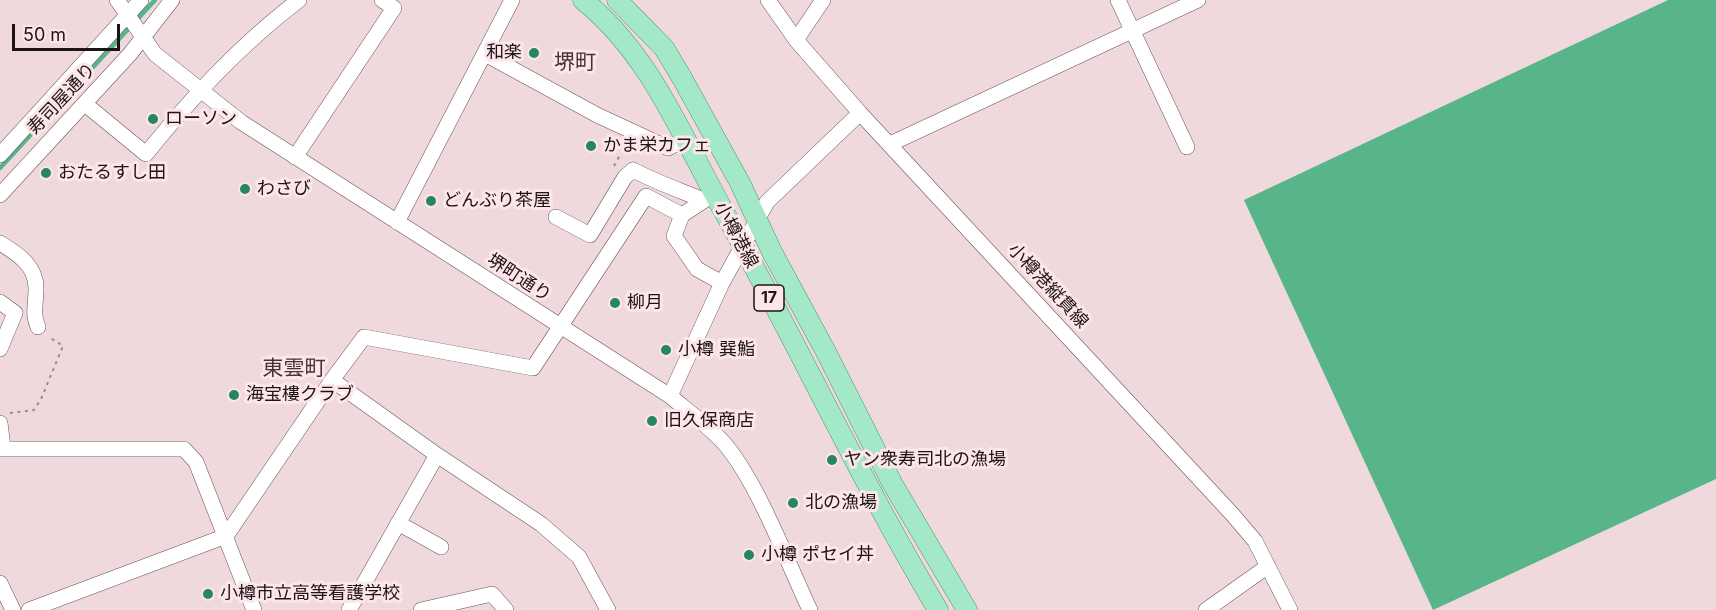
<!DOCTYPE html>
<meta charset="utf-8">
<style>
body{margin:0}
#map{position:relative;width:1716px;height:610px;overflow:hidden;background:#f0d9dd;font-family:Inter,sans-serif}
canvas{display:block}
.scale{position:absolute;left:12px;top:24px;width:108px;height:27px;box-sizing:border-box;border:3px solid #1c1416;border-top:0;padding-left:8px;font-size:18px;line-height:21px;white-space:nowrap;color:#1c1416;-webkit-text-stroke:4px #fde6ea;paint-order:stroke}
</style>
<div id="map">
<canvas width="1716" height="610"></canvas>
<div class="scale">50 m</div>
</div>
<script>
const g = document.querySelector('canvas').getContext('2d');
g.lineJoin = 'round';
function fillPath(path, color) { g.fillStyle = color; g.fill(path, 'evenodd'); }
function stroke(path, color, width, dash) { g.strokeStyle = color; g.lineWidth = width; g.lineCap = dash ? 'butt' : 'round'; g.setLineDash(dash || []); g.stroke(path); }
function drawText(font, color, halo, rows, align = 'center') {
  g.font = font + ' Inter,"Noto Sans JP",sans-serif'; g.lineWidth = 6; g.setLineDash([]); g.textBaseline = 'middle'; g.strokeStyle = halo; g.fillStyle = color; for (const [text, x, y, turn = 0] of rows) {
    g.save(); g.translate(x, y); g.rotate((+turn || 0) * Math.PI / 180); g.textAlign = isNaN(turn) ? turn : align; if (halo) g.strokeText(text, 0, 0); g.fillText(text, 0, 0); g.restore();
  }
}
fillPath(new Path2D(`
 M1668 0H1716V479L1433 610 1244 200Z`), '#57b589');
stroke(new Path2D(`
 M0 168 155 0`), '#57b589', 4.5);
const minor = new Path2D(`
 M117 0 155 54 241 122 670 396C688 411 707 425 723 442 757 480 787 562 810 610
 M768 0 796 40 860 113 1232 514 1255 541 1290 610
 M1118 0 1187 147
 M796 40 823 0
 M485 54 597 115 668 148 684 140
 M85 104 146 154C193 96 239 46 299 0
 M890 144 1198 0
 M0 155 141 0
 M295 157 394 8 382 0
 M0 195 130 54 172 0
 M682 215 674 236 697 269 722 283
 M556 217 590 235 625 177 633 170C656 182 679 190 703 200
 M397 222 512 0
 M0 243C18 254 37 266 36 290 36 304 32 314 38 327
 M0 302 15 313 0 349
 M332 380 437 455 541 524 579 557 608 610
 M670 396 722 283 767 202 860 113
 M0 423 3 448
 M0 449H184L196 462 254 610
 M398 523 441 547
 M0 583 13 610
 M29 610 226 536 332 380 364 337 533 368 646 196 682 215 714 194
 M349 610 437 455
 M421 610 492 594 506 610
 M1206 610 1268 566`);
const major = new Path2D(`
 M583 0C650 54 682 136 723 210 797 342 860 480 938 610
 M617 0 664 48 682 78 740 183 772 252 826 352 892 483 967 610`);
stroke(minor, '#665356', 16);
stroke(major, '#4b9572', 21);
stroke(new Path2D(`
 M614 166 620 155
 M10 413 34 410 41 399 63 346 49 337`), '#9b8a8d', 2, [3, 4.5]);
stroke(minor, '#fff', 15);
stroke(major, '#a3e9c8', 20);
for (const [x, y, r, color] of [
 [534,53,6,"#27865e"],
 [153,119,6,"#27865e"],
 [591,146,6,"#27865e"],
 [46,173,6,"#27865e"],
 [245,189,6,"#27865e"],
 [431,201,6,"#27865e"],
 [615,303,6,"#27865e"],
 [666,350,6,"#27865e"],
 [234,395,6,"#27865e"],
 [652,421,6,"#27865e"],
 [832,460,6,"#27865e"],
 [793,503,6,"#27865e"],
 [749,555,6,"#27865e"],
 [208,594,6,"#27865e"]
]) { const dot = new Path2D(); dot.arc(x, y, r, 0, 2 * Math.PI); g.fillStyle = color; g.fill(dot); stroke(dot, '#fde6ea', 2); }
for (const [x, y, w] of [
 [769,298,30]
]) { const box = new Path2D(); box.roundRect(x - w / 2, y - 13, w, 26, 4.5); g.fillStyle = '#fde6ea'; g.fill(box); stroke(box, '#1c1416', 1.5); }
drawText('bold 16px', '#1c1416', null, [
 ["17",769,298]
]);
drawText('18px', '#1c1416', '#fde6ea', [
 ["和楽",522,53,"right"],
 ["ローソン",165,119],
 ["かま栄カフェ",603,146],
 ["おたるすし田",58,173],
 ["わさび",257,189],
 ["どんぶり茶屋",443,201],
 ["柳月",627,303],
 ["小樽 巽鮨",678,350],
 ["海宝樓クラブ",246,395],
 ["旧久保商店",664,421],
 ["ヤン衆寿司北の漁場",844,460],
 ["北の漁場",805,503],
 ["小樽 ポセイ丼",761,555],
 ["小樽市立高等看護学校",220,594]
], 'left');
drawText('18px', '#1c1416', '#fde6ea', [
 ["寿司屋通り",62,99,-47],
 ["小樽港線",736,235,62],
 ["堺町通り",519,278,33],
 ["小樽港縦貫線",1048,286,47]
]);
drawText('21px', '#453437', '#fde6ea', [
 ["堺町",575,63],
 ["東雲町",294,369]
]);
</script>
